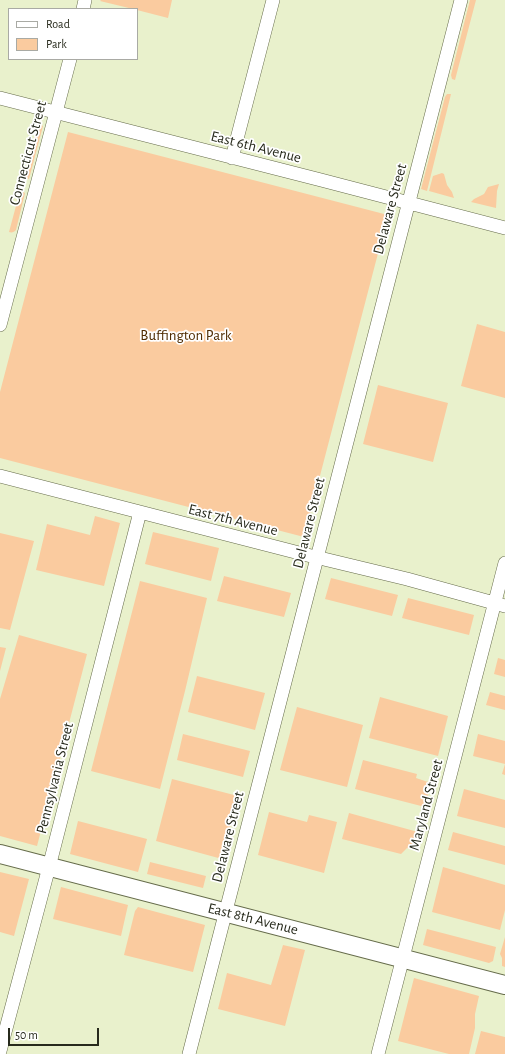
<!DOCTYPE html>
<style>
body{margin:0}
#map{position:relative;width:505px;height:1054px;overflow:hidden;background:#e9f1cc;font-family:"Alegreya Sans",sans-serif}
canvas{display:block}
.legend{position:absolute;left:8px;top:8px;width:130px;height:52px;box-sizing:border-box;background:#fff;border:1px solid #a9aaa4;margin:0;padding:5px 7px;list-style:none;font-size:12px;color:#272a1c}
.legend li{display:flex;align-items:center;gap:8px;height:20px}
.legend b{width:20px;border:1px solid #a9aaa4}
.scale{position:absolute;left:8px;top:1028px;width:91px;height:18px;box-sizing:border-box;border:2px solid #272a1c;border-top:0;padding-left:5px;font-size:12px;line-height:14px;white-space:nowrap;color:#272a1c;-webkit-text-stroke:3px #fff;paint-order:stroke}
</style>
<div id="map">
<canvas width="505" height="1054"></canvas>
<ul class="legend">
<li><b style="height:5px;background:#fff"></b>Road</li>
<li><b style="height:11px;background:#facb9f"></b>Park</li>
</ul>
<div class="scale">50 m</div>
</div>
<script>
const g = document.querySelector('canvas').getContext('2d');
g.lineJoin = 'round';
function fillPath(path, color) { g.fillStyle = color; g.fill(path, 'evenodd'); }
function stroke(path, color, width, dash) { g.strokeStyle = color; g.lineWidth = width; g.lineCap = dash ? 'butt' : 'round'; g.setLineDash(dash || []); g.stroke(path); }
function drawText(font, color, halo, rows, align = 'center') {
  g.font = font + ' "Alegreya Sans",sans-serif'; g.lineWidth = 3.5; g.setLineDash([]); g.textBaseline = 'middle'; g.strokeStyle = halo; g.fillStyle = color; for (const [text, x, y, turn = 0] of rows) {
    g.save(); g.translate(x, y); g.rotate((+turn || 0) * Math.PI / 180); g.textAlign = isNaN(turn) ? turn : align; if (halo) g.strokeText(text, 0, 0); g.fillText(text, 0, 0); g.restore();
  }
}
fillPath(new Path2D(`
 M101 0H172L168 18 137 10V9H133L100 1Z
 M470 0H476L455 80 452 79 451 75Z
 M447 94H451L427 191 421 189 445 97Z
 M38 124 43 126 29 179 24 178Z
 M68 132 388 215 304 537 0 458V392Z
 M442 173 444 174 447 185 452 192 454 198 429 191 433 176Z
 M499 184 497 191 496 208 471 202 474 199 484 194 488 187Z
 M20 191 25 193 16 230C14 232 12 233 9 232Z
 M477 324 505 332V398L461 386Z
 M378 385 448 403 433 462 363 444Z
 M95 516 120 523 104 586 36 570 47 524 90 535Z
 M153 532 219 548 211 581 145 564Z
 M0 533 34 541 10 630 0 628Z
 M224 576 291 593 284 617 217 601Z
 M331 578 398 595 392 616 325 599Z
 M140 581 207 598 185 691 160 789 91 771Z
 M408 598 474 615 469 635 402 618Z
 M19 635 87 654 37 846 0 836V699Z
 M0 647 6 648 0 671Z
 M498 658 505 660V677L494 674Z
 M197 676 265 693 255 730 188 712Z
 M490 692 505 696V710L486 705Z
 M380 697 448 716 438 756 369 738Z
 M297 707 363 725 347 787 280 770Z
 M183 734 250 751 243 777 177 760Z
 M478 734 505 741V775L502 774 505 764 473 756Z
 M363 760 417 774 416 778 431 783 425 807 355 789Z
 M172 779 238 796 222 859 156 841Z
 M464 789 505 800V828L457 816Z
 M269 812 307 822 309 815 337 822 324 873 258 855Z
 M349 813 418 832 414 849 407 848 401 854 342 839Z
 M78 821 147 839 138 872 70 854Z
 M453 832 505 846V865L448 850Z
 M150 862 206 876 203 888 147 874Z
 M443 867 505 885V910L500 930 432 912Z
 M0 872 29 879 14 936 0 932Z
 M61 887 128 905 121 936 53 919Z
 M138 907 205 925 193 972 124 955 135 911Z
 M427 929 496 947 493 961 489 963 423 945Z
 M505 937V967L502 966V958L500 954Z
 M283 945 305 950 285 1026 218 1009 227 973 271 985Z
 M414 978 479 996 475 1014V1028L469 1054H449L398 1041Z
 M481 1031 505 1037V1054H475Z`), '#facb9f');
const street = new Path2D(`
 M83 9 85 0
 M0 98 321 180 505 228
 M232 158 273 0
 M0 325 70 59
 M0 476 303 554 407 579 505 606
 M0 1051 49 867 140 512
 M189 1054 461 0
 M378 1054 505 563`);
const secondary = new Path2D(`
 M0 854 505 985`);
stroke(street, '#656b4a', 14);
stroke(secondary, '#656b4a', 20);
stroke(street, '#fff', 13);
stroke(secondary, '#fff', 18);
drawText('15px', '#272a1c', '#fff', [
 ["East 6th Avenue",256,147,14],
 ["Connecticut Street",28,153,-75],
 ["Delaware Street",390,209,-75],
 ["East 7th Avenue",233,520,14],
 ["Delaware Street",309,523,-76],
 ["Pennsylvania Street",55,778,-76],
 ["Maryland Street",426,805,-75],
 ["Delaware Street",228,837,-76],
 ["East 8th Avenue",253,919,14]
]);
drawText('15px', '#4f2b00', '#fff', [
 ["Buffington Park",186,335]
]);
</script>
